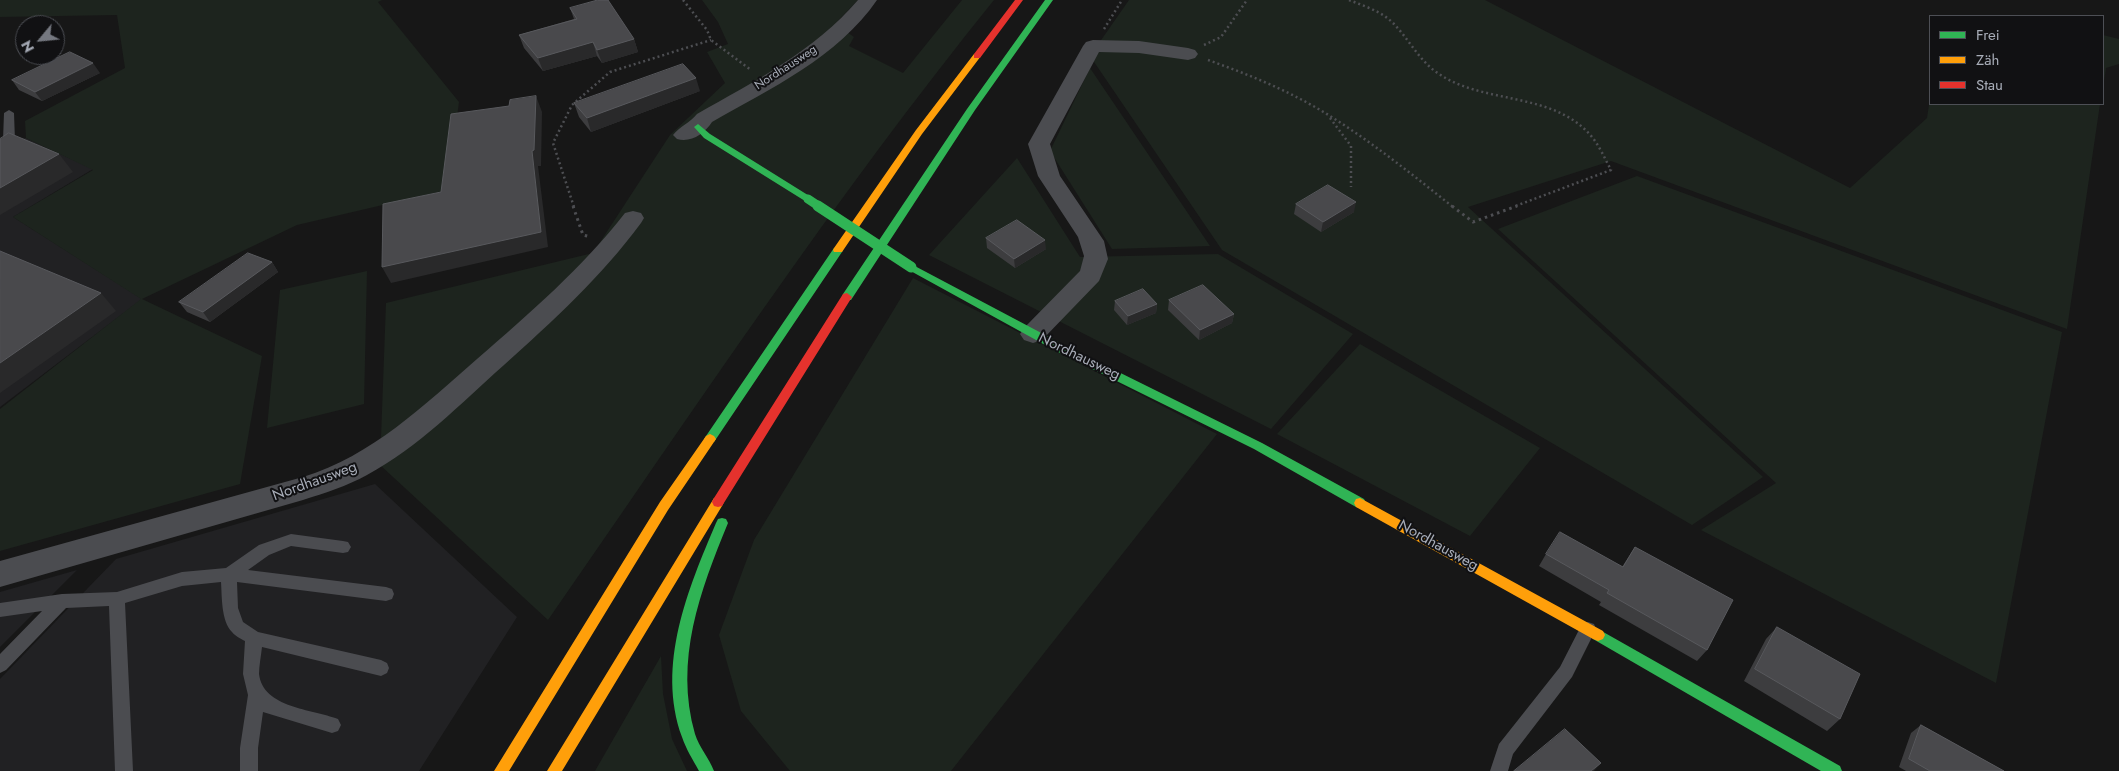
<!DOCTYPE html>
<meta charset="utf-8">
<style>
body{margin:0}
#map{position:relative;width:2119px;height:771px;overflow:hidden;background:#171717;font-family:Jost,sans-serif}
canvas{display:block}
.legend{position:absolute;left:1929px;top:15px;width:175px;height:90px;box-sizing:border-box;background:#111113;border:1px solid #4d4f55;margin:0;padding:6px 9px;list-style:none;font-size:15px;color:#a8adb8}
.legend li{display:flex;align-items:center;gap:10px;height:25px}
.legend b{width:25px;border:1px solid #4d4f55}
.north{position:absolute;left:15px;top:15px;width:50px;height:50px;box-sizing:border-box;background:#111113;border:1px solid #4d4f55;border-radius:50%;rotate:242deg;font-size:14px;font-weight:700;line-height:20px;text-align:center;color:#a8adb8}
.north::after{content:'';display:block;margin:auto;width:18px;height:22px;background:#757880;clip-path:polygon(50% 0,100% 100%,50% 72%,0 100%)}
</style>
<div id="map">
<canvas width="2119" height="771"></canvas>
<ul class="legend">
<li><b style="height:6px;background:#30b455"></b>Frei</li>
<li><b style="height:6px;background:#ff9f0a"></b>Zäh</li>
<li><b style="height:6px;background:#e5322d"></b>Stau</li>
</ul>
<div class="north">N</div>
</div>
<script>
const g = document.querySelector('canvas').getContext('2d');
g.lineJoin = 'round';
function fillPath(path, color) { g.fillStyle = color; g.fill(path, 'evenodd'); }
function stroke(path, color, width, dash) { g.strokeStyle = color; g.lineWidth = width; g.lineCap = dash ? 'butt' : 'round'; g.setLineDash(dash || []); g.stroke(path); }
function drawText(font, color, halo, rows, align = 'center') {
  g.font = font + ' Jost,sans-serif'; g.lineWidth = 4; g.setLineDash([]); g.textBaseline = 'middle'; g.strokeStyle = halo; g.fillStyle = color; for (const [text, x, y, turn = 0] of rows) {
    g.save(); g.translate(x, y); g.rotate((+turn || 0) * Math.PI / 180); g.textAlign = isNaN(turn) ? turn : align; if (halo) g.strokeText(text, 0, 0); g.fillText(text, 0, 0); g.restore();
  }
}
fillPath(new Path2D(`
 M26 138 93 169 13 217 142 299 0 407V140L9 141Z
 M375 484 517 617 419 771H0V679L116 559Z
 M77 570 0 647V592Z`), '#212123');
fillPath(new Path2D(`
 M0 0H382L378 2 459 102 447 190 297 225 142 299 262 356 240 484 0 551V409L141 299 13 217 93 170 26 138 25 121 125 68 117 15 0 17Z
 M702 0H858L835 24 854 37 849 46 903 73 962 0H994C834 198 693 411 548 620L380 465 386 303 593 253 670 135 725 83 707 52 728 44 718 22Z
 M1129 0H1485L1850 188 1927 118 1930 98V104H2100L2067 329 1611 161 1468 207 1763 477 1692 525 1222 250 1090 56Z
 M2103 35 2119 39V64L2106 68 2103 88Z
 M1090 68 1210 246 1112 249 1050 151Z
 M1017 158 1080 257 1218 254 1353 334 1271 429 929 255Z
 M1637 176 2062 332 1996 683 1701 530 1776 483 1498 229Z
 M367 271 364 404 267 428 280 290Z
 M913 278 1217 434 951 771H790L741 711 719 635 754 540Z
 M1360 344 1540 448 1470 536 1277 434Z
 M661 656 663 694 672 739 687 771H595Z`), '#1d241e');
stroke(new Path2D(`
 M683 0 707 30 711 40 751 70
 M1349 0C1364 6 1381 11 1393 23 1409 39 1419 61 1439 74 1485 105 1554 91 1592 137 1600 147 1605 159 1611 170L1513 207
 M1104 29 1122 0
 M1204 45 1221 37 1247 0
 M1208 60C1250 75 1292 92 1330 116 1373 143 1413 175 1453 207
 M1330 118 1351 146V187
 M574 207 553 143 572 105 610 72 711 40`), '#4d4e52', 2.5, [2, 3]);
stroke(new Path2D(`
 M573 206 583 235 591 237
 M1452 206 1473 222 1517 206`), '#4d4e52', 3, [2.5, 4]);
fillPath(new Path2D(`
 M9 110 14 113 15 141 0 149V141L3 140 4 113Z
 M291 534 343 541 348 542 351 547 348 552 343 553 291 546 269 555 248 570 386 587 392 589 394 594 392 599 386 601 237 582 238 608 243 622 258 632 381 660 387 663 389 668 387 673 381 676 262 647C261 656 259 666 259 674 263 708 312 709 338 719L341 725 338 731 332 733 263 712 258 748V771H240V748L248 695 243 674 245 641C241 639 235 636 232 632 221 621 222 596 221 582L182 586 125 603 133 771H115L109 606 66 608 6 670 0 673V654L42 611 0 617V603L62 594 117 592 182 572 226 568 259 545Z
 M1588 622 1594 624 1596 629 1572 677 1513 754 1508 771H1490L1499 744 1560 667 1582 624Z`), '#4b4c50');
fillPath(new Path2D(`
 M858 0H877C838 57 770 89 712 122 704 134 691 143 677 139L673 135C680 126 690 123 697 114 755 81 814 51 858 0Z
 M1093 40 1139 41 1188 48 1195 50 1198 54 1195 58 1188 60 1139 53 1099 52 1050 144 1060 176 1104 241 1108 259 1099 281 1042 340 1033 343 1024 340 1020 334 1024 328 1080 271 1084 256 1078 237 1038 176 1028 144 1083 46 1086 42Z
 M633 211 641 213 644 218 641 223C601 277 553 321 504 365 460 404 419 447 367 475 347 486 325 493 303 500L0 587V561L303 477C372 456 424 405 477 359 530 313 582 268 625 213Z`), '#4b4c50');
fillPath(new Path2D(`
 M1045 0H1053L975 110 851 300H843L842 297 843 294 967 109Z
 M698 124 710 134 811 197 813 199 811 201H805L704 138 694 127Z
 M838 247 843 250 842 252 714 442H706L704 439 706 436 834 248Z
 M911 264 1064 345 1262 443 1364 499 1366 503 1364 507 1360 508 1356 507 1254 449 1056 351 907 269 906 267Z
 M722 518 726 519 728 523C700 591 674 660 695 734 699 747 709 758 714 771H699C693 760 686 749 682 737 656 665 688 589 716 523L718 519Z
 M1598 629 1840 766 1842 771H1821L1593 639 1591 635 1593 631Z`), '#30b455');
fillPath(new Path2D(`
 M977 53 981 56 922 134 842 252H834L833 250 834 248 916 130 974 54Z
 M710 434 714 436 716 439 714 442 668 510 509 771H494L660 502 706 436Z
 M718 497 722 498 724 502 722 506 562 771H547L714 498Z
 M1360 498 1603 631 1605 635 1603 639 1598 641 1593 639 1356 507 1354 503 1356 499Z`), '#ff9f0a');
fillPath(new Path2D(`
 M1015 0H1023L980 58H974V54Z
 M847 293 852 297 722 506 718 507 714 506 712 502 714 498 843 294Z`), '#e5322d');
stroke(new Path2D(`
 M808 199 820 207`), '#30b455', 9);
stroke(new Path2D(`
 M818 206 911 267`), '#30b455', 11);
fillPath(new Path2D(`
 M570 8 634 39 638 52 602 63 597 56 543 71 524 48 519 35 574 19Z
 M100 73 42 101 19 90 12 80Z
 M700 91 591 132 579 117 574 103Z
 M1296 204 1354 212 1321 232 1294 214Z
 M986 238 1046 249 1015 268 987 248Z
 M272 262 278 272 210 322 187 312 179 302Z
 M1169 300 1234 314 1232 323 1199 340 1168 310Z
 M1115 301 1157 304 1156 313 1127 325 1114 310Z
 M1635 547 1707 650 1697 661 1599 605 1601 602 1539 566 1546 554 1622 567Z
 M1777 627 1840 719 1827 731 1744 681 1766 639Z
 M1921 725 2004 771H1906L1899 767 1911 733Z`), '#3d3d3f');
fillPath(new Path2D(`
 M634 39 638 52 602 63 597 50Z
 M593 42 597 56 543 71 538 58Z
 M93 63 100 73 42 101 35 92Z
 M696 78 700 91 591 132 587 118Z
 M536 96 542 112 541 166H538L548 247 391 283 382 267 532 151Z
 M59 154 73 172 0 215V188Z
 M1356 202 1354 212 1321 232 1323 222Z
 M1045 240 1046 249 1015 268 1014 259Z
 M272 262 278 272 210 322 203 312Z
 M101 293 116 311 0 393V363Z
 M1157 304 1156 313 1127 325 1128 316Z
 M1234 314 1232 323 1199 340 1200 330Z
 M1601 763 1594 771H1591Z`), '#29292a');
const building = new Path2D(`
 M598 0H608L634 39 597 50 593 42 538 58 519 35 577 19 570 8Z
 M70 52 93 63 35 92 12 80Z
 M683 64 696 78 587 118 574 103Z
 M536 96 534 150 532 151 541 232 382 267 383 204 441 192 451 114 509 106 510 100Z
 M9 133 59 154 0 188V139Z
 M1328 185 1356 202 1323 222 1296 204Z
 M1017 220 1045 240 1014 259 986 238Z
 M0 251 101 293 0 363Z
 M248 253 272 262 203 312 179 302Z
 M1203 285 1234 314 1200 330 1169 300Z
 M1143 289 1157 304 1128 316 1115 301Z
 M1560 532 1623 567 1635 547 1733 600 1707 650 1607 593 1609 590 1546 554Z
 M1777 627 1860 674 1840 719 1755 669Z
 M1921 725 2004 771H1930L1909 759Z
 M1565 729 1601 763 1591 771H1514Z`);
fillPath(building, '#49494c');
stroke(building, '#58595d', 1);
drawText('12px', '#a8adb8', '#111113', [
 ["Nordhausweg",786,68,-33]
]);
drawText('15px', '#a8adb8', '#111113', [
 ["Nordhausweg",1079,357,26],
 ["Nordhausweg",315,482,-20],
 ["Nordhausweg",1438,546,29]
]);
</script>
